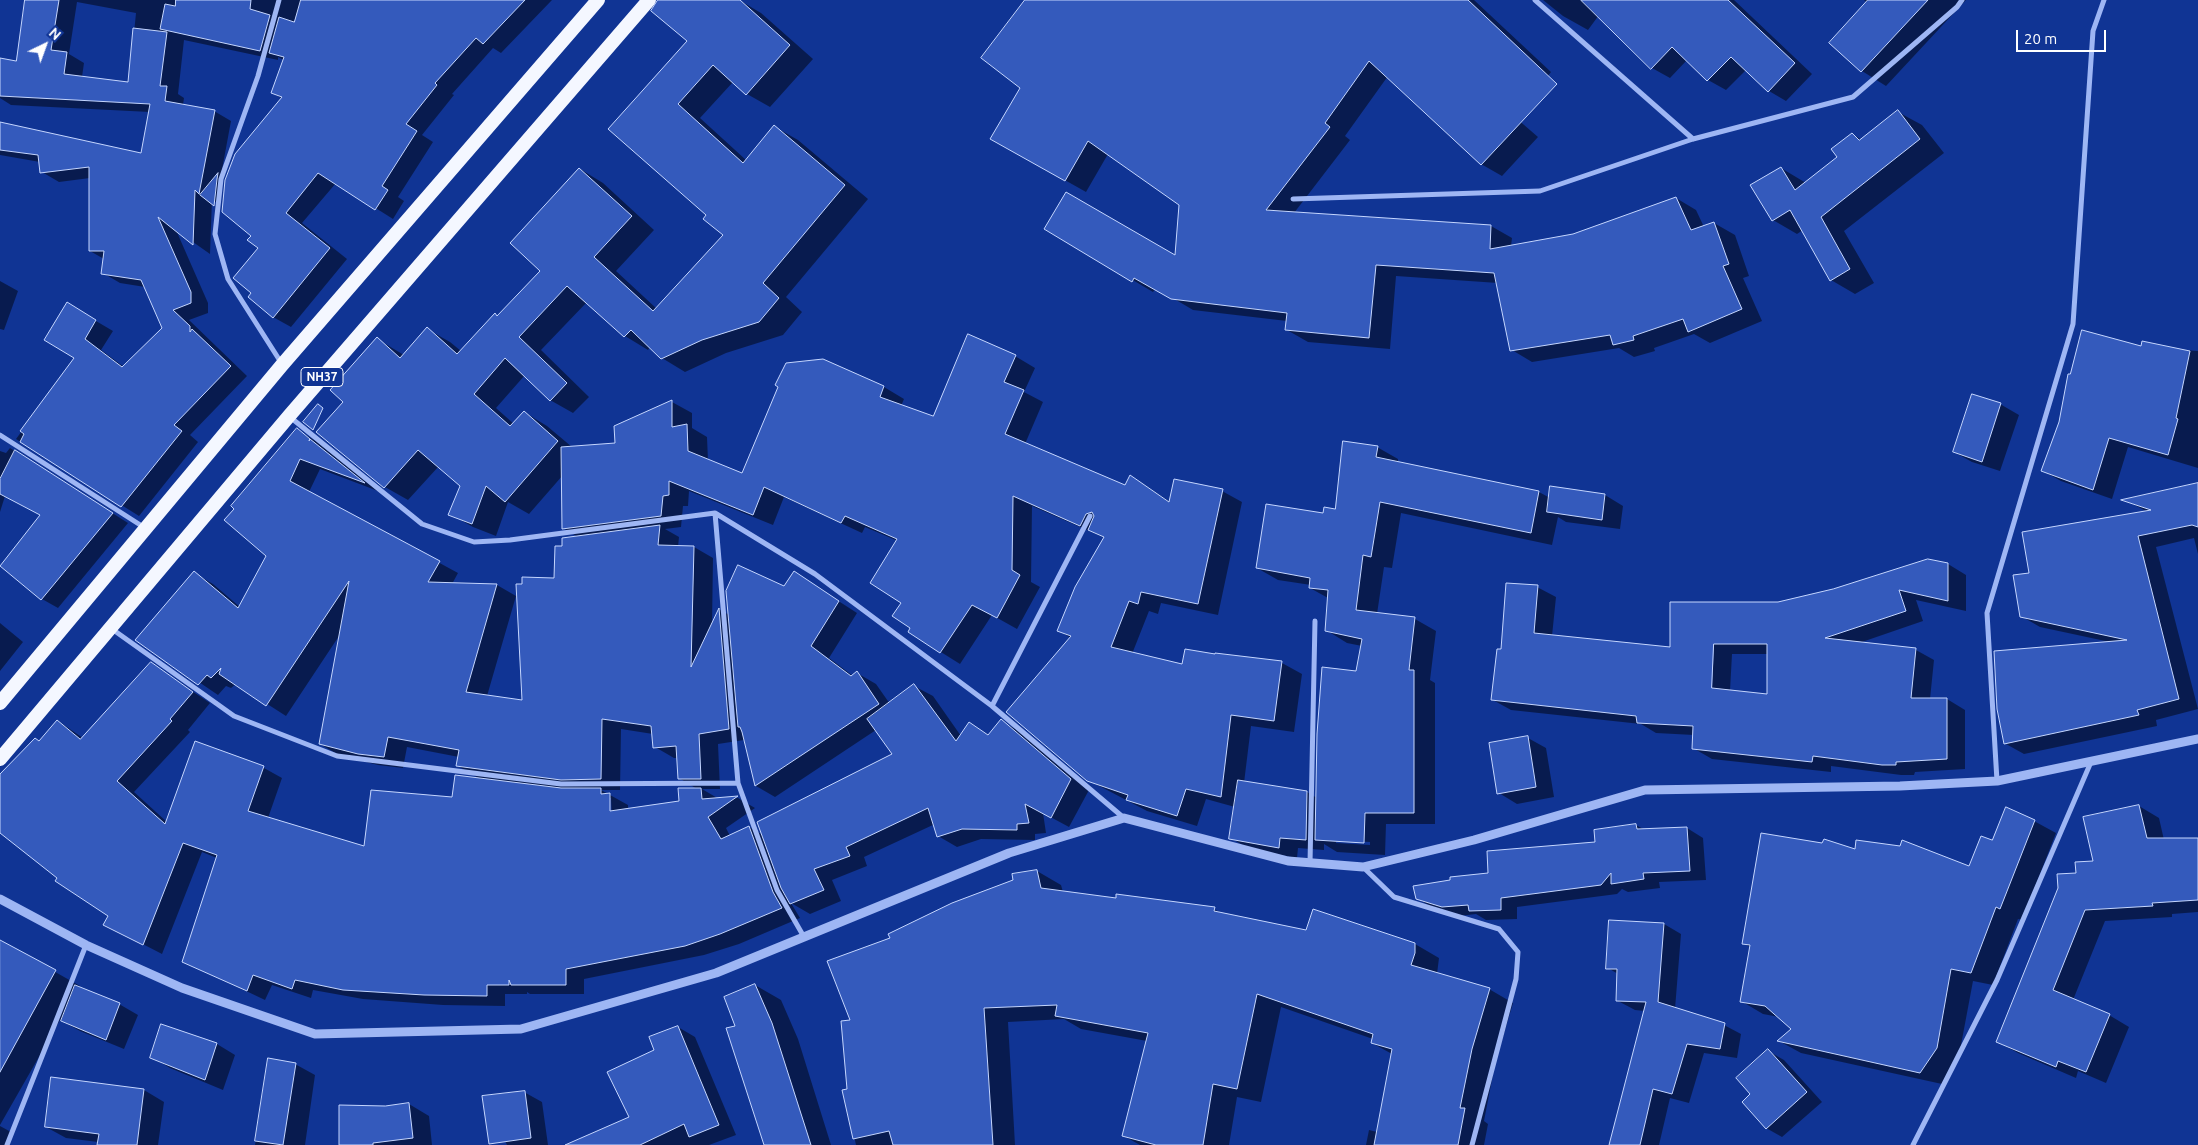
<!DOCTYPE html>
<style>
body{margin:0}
#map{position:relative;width:2198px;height:1145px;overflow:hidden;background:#103494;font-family:Ubuntu,sans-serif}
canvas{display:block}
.north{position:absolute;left:20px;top:20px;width:50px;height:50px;-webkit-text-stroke:4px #103494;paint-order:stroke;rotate:42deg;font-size:14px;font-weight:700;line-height:20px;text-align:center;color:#fff}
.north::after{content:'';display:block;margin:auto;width:18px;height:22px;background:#fff;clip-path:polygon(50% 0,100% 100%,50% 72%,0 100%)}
.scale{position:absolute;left:2016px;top:30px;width:90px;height:22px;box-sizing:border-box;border:2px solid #fff;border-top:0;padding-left:6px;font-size:15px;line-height:18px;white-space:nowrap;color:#fff;-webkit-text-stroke:4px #103494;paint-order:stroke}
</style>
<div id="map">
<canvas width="2198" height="1145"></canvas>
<div class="north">N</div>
<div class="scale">20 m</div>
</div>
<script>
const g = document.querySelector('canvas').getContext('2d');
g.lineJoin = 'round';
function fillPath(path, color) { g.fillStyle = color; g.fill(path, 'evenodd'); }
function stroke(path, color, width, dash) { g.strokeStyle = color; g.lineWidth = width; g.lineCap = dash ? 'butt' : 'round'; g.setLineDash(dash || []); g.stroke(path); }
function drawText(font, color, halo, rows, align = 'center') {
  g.font = font + ' Ubuntu,sans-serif'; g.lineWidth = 5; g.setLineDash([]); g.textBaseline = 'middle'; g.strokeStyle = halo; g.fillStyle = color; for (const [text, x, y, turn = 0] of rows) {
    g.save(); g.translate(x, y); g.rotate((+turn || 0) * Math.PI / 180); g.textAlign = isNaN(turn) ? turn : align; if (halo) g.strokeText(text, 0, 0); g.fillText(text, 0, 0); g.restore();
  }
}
fillPath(new Path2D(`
 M26 0H552L501 53 493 48 452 94 454 95 422 135 433 142 398 197 404 201 393 219 336 183 302 223 347 259 291 327 273 317 253 293 259 248 252 236 283 99 273 93 284 60 278 57V60L184 40 178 94 184 98 183 105 214 111 231 121 216 202 212 199 210 254 176 230 208 303V313L189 320 247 376 190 435 198 442 139 516 16 439 76 357 67 304 113 331 101 350 124 367 163 329 145 287 120 283 103 273 104 259 90 251V178L59 182 42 172 40 162 0 155V124L142 154 150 112 11 105 0 98V59L17 63ZM77 2 136 13 129 83 82 77 84 63 69 54Z
 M661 0H739L761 13 813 59 770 107 747 94 733 82 700 118 746 160 775 127 798 140 868 199 786 297 802 312 783 335 726 353 685 372 662 358 650 347 648 350 625 336 587 302 541 350 589 397 573 413 550 400 525 375 496 408 514 424 524 412 547 426 572 447 617 445 615 427 672 402 692 413V428L707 437 708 461 742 475 823 360 884 387 904 399 901 406 934 417 1015 356 1035 368 1024 392 1043 402 1025 444 1126 487 1131 476 1170 502 1222 491 1242 502 1218 615 1161 603 1158 614 1149 611 1132 654 1183 665 1216 656 1282 663 1302 674 1294 732 1251 726 1244 783 1307 792 1317 798 1357 672 1362 646 1347 643 1326 630 1328 598 1310 588 1311 585 1278 580 1257 568 1324 514 1336 510 1377 447 1398 459V463L1539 492 1550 498 1551 488 1605 495 1623 506 1620 529 1566 522 1558 517 1552 545 1401 513 1392 568 1384 567 1377 614 1415 619 1436 631 1430 680 1435 683V824H1386L1385 855 1337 852 1324 844V850L1298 848 1297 858 1249 849 1231 838 1235 807 1206 799 1197 826 1147 811 1088 780 1071 638 1058 630 1105 538 1101 536 1032 506 1031 582 1040 587 1017 629 992 615 960 664 909 632 912 628 903 603 898 541 865 527 862 533 784 497 773 525 689 491 688 506H683L681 527 665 529 679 537 678 547H694L713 558 712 626 719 609 729 615 784 588 795 573 857 613 829 658 853 676 857 673 876 684 890 704 914 686 933 696 961 736 969 724 989 735 1001 721 1019 731 1089 790 1069 827 1043 813 1046 833 1035 834V840L981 839 957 847 938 836 935 824 864 857 867 866 832 880 841 901 810 914 791 903 800 918 739 944 704 955 584 979V994H530L527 992V994H505V1006L443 1005 363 999 313 990 311 998 272 985 265 1000 183 961 217 858 202 852 162 954 104 924 109 916 59 878 0 828V776L40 742 58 721 83 738 151 664 210 703 188 730 190 732 134 792 167 822 195 743 264 768 282 778 268 818 365 848 482 780 458 766 459 757 407 747 403 768 378 765 339 755 320 744 341 633 286 716 236 684 231 688 226 686 218 695 137 640 194 573 213 584 240 607 267 556 297 430 316 441 378 491 320 469 309 492 458 573 452 584 497 585 516 596 487 696 523 701 564 547 578 537 563 528V475L529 514 508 502 496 536 473 527 450 514 461 486 439 466 408 500 385 487 318 432 345 402 377 339 404 355 427 329 450 342 461 351 498 317 542 271 580 169 603 183 654 230 616 271 657 309 724 235 708 214 609 129 689 41ZM621 729 653 734 655 747 674 758H678L679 778 697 789 680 802 628 810V805L601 790H620ZM876 730 894 755 763 835 749 827 730 836 726 828 755 808 738 798 719 799 702 789H720L718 744 744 740 756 786 775 797ZM609 798H611L612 818H609ZM1336 840 1370 842V845L1336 843Z
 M1026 0H1474L1551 72 1516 118 1538 137 1502 176 1481 164 1388 76 1345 136 1350 140 1294 213 1491 226 1512 238 1511 246 1573 236 1676 198 1696 210 1704 227 1714 223 1735 235 1749 276 1743 278 1762 321 1710 343 1694 334 1654 348 1655 351 1634 357 1619 348 1532 362 1512 350 1498 283 1396 276 1390 349 1308 342 1287 330V321L1193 310 1156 288 1153 292 1046 229 1176 257 1180 204 1108 154 1086 192 992 139 1021 87Z
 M1543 0H1610L1588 30 1563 16Z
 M1634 0H1734L1812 74 1786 101 1769 91 1746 70 1726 90 1708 80 1687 60 1670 78 1652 68Z
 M1864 0H1966L1886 86 1862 71 1830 43 1867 3Z
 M1898 112 1922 125 1944 153 1844 231 1874 283 1855 294 1831 280 1803 230 1797 234 1773 220 1781 168 1806 183 1838 158 1852 134 1862 140Z
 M0 281 18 291 4 330 0 329Z
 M2142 347 2198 351V468L2128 447 2112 499 2061 481 2043 471Z
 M2000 404 2019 415 2000 471 1972 462 1954 452Z
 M10 448 128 523 58 608 42 599 1 566 41 515 5 496 0 512V451L6 453Z
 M2198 484V554L2194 538 2156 547 2198 709 2156 720 2157 726 2024 754 2006 744 2110 642 2040 627 2021 616 2031 574 2148 512 2125 500Z
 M1948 564 1966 575V611L1916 600 1923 621 1859 643 1916 650 1934 660 1930 699H1947L1965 710V769L1915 772 1914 775H1901L1831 766V772L1712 759 1693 748 1694 735 1656 733 1641 724 1511 710 1493 700 1502 651 1537 587 1556 597 1552 636 1672 649 1779 603ZM1732 654H1768V695L1730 691Z
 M0 623 23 642 0 671Z
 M1528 738 1546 748 1554 797 1517 804 1499 793Z
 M2139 806 2159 818 2164 840 2198 839V912L2172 914V917L2105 921 2073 1000 2109 1015 2129 1027 2106 1083 2078 1071 2076 1078 2018 1053 1998 1042 2078 874 2094 862Z
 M2034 821 2056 833 2022 920 2018 919 1993 985 1973 981 1958 1061 1942 1084 1801 1053 1779 1041 1793 1029 1779 1017 1763 1014 1741 1001 1750 947 1743 943 1856 851 1970 868 1993 842Z
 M1636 825 1645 830 1687 828 1703 838 1706 880 1659 882 1660 888 1628 892 1622 889 1617 894 1517 907V919L1486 920 1476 914 1459 916 1433 908 1417 898 1597 843Z
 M1037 871 1061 885 1063 892 1214 909 1225 915 1307 932 1415 944 1439 958 1437 974 1489 989 1513 1003 1495 1064 1484 1121 1488 1124 1484 1145H1366L1369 1130 1377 1132 1392 1054 1372 1043 1373 1039 1281 1007 1261 1102 1237 1097 1229 1145H1140L1124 1136 1147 1041 1081 1029 1064 1019 1008 1022 1015 1145H856L844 1091 848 1090 852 1021 891 938 1015 881 1013 875Z
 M1610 921 1664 924 1681 934 1675 1009 1724 1025 1741 1034 1737 1058 1704 1053 1689 1103 1670 1098 1659 1145H1610L1645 1011 1635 1010 1618 1001V974L1608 968Z
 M4 943 80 986 79 988 119 1004 138 1015 124 1049 80 1031 60 1020 0 1125V950Z
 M755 985 781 1000 798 1039 831 1145H765L737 1026Z
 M162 1026 217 1044 235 1055 223 1090 170 1068 152 1057Z
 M678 1027 695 1037 736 1135 709 1145H585L631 1118 655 1051Z
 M1768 1051 1784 1060 1822 1102 1782 1137 1766 1128 1752 1094Z
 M269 1060 295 1064 315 1075 305 1145H255Z
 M144 1090 164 1102 158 1145H98V1142L66 1138 46 1127Z
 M524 1092 542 1102 548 1145H507L485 1097Z
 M409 1104 429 1116 432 1145H341L385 1107Z
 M0 1126 11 1132 5 1145H0Z`), '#0007');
const building = new Path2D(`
 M25 0H59L51 50 67 52 64 74 128 82 133 28 167 32 160 86H167L165 101 215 110 199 194 195 190 193 245 158 217 191 292V303L173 310 190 326V332L192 329 231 366 174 425 182 431 121 507 20 442 24 434 20 431 74 358 44 340 67 302 96 320 85 339 122 367 162 328 141 280 101 274 104 251H89V167L40 173 38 155 0 150V122L141 153 150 104 0 96V58L16 61Z
 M176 0H251L250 9 270 15 260 51 160 29 165 4 175 6Z
 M301 0H525L483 44 476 38 435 83 437 85 406 124 417 131 382 186 388 190 375 210 318 173 286 213 330 248 273 318 248 297 251 293 233 278 258 248 247 240 251 236 222 212 225 180 235 154 282 97 271 93 284 57 269 53 279 17 294 22Z
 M658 0H740L790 45 746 95 713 65 678 104 743 163 774 125 845 185 763 283 779 298 759 322 702 340 661 359 631 330 624 337 567 286 519 337 567 383 550 401 505 358 474 394 510 426 524 411 558 441 505 502 486 486 472 524 448 515 460 486 418 450 384 488 316 432 343 402 330 390 377 337 400 358 427 327 457 354 495 313 497 316 540 271 510 243 579 168 632 216 594 257 653 311 723 235 703 219 706 215 608 129 687 41 651 11Z
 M1025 0H1468L1557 84 1481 165 1369 61 1325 123 1330 127 1266 210 1491 225 1490 249 1573 234 1676 197 1691 230 1714 222 1729 264 1723 266 1742 309 1688 332 1683 319 1633 336 1634 340 1613 345 1610 335 1510 351 1494 273 1376 265 1369 338 1285 330 1287 313 1171 299 1134 278 1132 282 1044 229 1066 192 1175 255 1179 205 1088 141 1065 181 990 139 1020 88 981 58Z
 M1581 0H1728L1795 63 1768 92 1731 57 1707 81 1672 47 1651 69Z
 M1868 0H1928L1861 72 1829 43Z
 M1898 110 1920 139 1821 217 1850 269 1830 281 1790 210 1772 221 1750 185 1781 167 1795 190 1837 157 1831 149 1852 133 1859 140Z
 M218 173 217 179 214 206 200 195Z
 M2082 330 2141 346 2142 341 2190 351 2176 418 2178 419 2168 455 2109 438 2093 490 2041 471 2059 422 2068 374H2070Z
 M968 334 1016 355 1004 382 1024 390 1005 434 1125 485 1130 475 1169 502 1174 479 1223 489 1198 604 1141 592 1138 604 1129 601 1111 647 1182 664 1185 649 1215 654V653L1282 661 1274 721 1231 715 1221 797 1186 789 1177 816 1126 800 1128 795 1087 781 1006 712 1071 636 1057 631 1075 587 1104 537 1088 530 1094 516 1092 512 1086 514 1080 526 1013 496 1012 570 1020 575 997 618 972 605 940 653 908 632 910 628 892 616 901 603 870 583 897 539 845 516 841 523 764 487 753 515 669 481V495L663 496 661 516 562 529 561 447 615 443 614 426 672 400V427L687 424 688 451 742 473 778 387 775 385 786 363 823 359 884 386 880 397 933 416Z
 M1972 394 2001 403 1982 462 1953 452Z
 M318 404 323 408 313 430 303 422Z
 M297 428 310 439 309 441 310 439 365 483 300 459 290 481 440 561 428 582 497 584 466 692 522 700 516 584H522V577L554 578 555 546H562V538L660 525 658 545 694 546 691 667 719 608 729 729 699 734 701 779H678L676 746 653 748 651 726 602 719 601 779 561 780 456 766 459 750 388 737 384 757 358 754 319 744 349 581 266 706 219 674 221 668 211 678 207 675 198 685 135 640 194 571 238 608 266 556 224 520 234 509 231 506Z
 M1343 441 1378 446 1376 457 1539 491 1531 533 1380 502 1371 557 1363 555 1356 610 1415 617 1409 670H1414V813H1365L1364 843 1315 840 1317 734 1322 667 1356 671 1362 639 1325 631 1328 590 1309 588 1310 578 1256 568 1266 504 1323 513 1324 507 1335 509Z
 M15 450 113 513 41 600 0 566 40 515 0 494V479Z
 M2198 483V527L2192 525 2138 536 2179 699 2137 710 2139 715 2004 744 1997 709 1994 651 2127 640 2020 617 2013 575 2029 573 2022 532 2151 510 2121 500Z
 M1550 486 1605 494 1602 520 1547 512Z
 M1928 559 1948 563V601L1899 590 1906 611 1825 638 1916 648 1911 698H1947V759L1896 762V765H1882L1813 756 1812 762 1692 749 1693 726 1637 723 1636 716 1491 700 1497 649H1501L1506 583 1538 585 1534 633 1670 647V602H1778L1833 589ZM1714 644H1767V694L1712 688Z
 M738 565 784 586 794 571 839 601 811 646 851 676 857 671 879 704 755 786 742 732 740 727H738L726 591Z
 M151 662 193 692 170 719 172 721 117 781 165 824 195 741 264 766 248 811 364 846 371 790 452 797 455 775 561 788H601V794L610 793V811L679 801 678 788H701L702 799 738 796 708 817 721 839 749 826 773 892 782 908 720 934 685 946 566 969V985H511L509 980V985H487V996L424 995 343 990 295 980 292 989 253 975 247 991 182 962 217 855 183 843 143 945 103 925 108 916 55 881 57 878 0 833V774L35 738 39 741 57 720 80 739Z
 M914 684 956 741 969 722 988 735 1001 719 1071 779 1051 818 1025 804 1029 823 1017 824V830L962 829 937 837 928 808 846 847 850 856 814 869 824 890 790 904 781 888 757 822 892 754 867 719Z
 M1528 736 1536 787 1497 794 1489 743Z
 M1238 780 1307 791 1306 840 1280 838 1279 848 1229 839Z
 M2139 805 2147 838H2198V900L2152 903 2153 906 2085 910 2053 990 2110 1014 2086 1072 2058 1061 2056 1067 1996 1042 2058 888 2057 874 2076 873 2075 862 2093 861 2083 817Z
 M2006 807 2035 820 2000 909 1996 907 1971 973 1951 969 1937 1048 1920 1073 1777 1041 1791 1029 1765 1006 1740 1002 1750 945 1742 944 1761 833 1822 843 1824 839 1855 849 1856 840 1900 846 1902 840 1969 866 1981 836 1992 840Z
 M1636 824 1637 829 1687 827 1690 871 1643 873 1644 879 1611 884V873L1601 885 1501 898V910L1469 911 1468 905 1442 907 1416 899 1413 886 1450 880V877L1488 873 1487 851 1595 842 1594 830Z
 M1037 870 1041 888 1116 898V894L1215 907 1214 911 1306 930 1313 909 1415 943V953L1411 965 1490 988 1472 1049 1460 1108H1465L1458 1145H1374L1392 1049 1371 1043 1373 1034 1257 994 1237 1089 1213 1084 1203 1145H1156L1122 1136 1148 1033 1055 1016 1057 1005 984 1008 993 1145H893L889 1131 853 1139 842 1090 847 1089 841 1021 850 1020 827 961 890 938 888 934 952 903 1013 880 1012 874Z
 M1609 920 1664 923 1658 1002 1725 1023 1720 1049 1687 1044 1672 1094 1653 1089 1640 1145H1609L1646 1002 1616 1001 1617 969H1606Z
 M0 940 56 970 0 1072Z
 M755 984 772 1023 811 1145H764L726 1028 735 1026 724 997Z
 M75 985 120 1003 106 1040 61 1021Z
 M161 1024 217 1043 205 1080 150 1058Z
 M678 1026 719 1125 689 1137 684 1124 640 1145H565L629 1117 607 1072 654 1050 649 1037Z
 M1768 1049 1807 1092 1766 1129 1742 1102 1750 1094 1736 1078Z
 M268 1058 296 1063 283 1145 255 1141Z
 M51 1077 144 1089 137 1145H97L99 1134 45 1127Z
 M525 1091 531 1138 489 1144 482 1096Z
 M409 1103 413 1138 373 1143V1145H339V1105L385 1106Z`);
fillPath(building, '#345abc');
stroke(building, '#c5d6fe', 1);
stroke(new Path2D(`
 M279 0 258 76 221 179 215 234 228 279 282 364
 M1535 0 1693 139
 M1293 199 1540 191 1693 139 1853 97 1957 7 1962 0
 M290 417 422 524 474 542 510 540 715 513 815 574 992 706 1124 818
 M0 435 145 528
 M715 513 738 783 777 890 804 937
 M112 629 234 716 337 756 561 784 738 783
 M992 706 1090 516
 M1997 781 1987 613 2073 324 2093 31 2104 0
 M1310 863 1315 621
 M1363 867 1394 897 1499 929 1518 952 1516 979 1472 1145
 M7 1145 86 945
 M1913 1145 1997 980 2091 762`), '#9eb6f4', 5);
stroke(new Path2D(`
 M0 899 86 945 182 988 315 1034 521 1029 716 973 1009 853 1124 818 1288 861 1363 867 1474 840 1645 790 1900 786 1997 781 2198 739`), '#9eb6f4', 9);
stroke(new Path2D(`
 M0 703 282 365 598 0
 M0 759 289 416 649 0`), '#f4f7ff', 14);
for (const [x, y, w] of [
 [322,377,42]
]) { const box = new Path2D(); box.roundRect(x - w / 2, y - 9.5, w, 19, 4); g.fillStyle = '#103494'; g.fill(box); stroke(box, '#fff', 1); }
drawText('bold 12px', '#fff', null, [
 ["NH37",322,377]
]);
</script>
